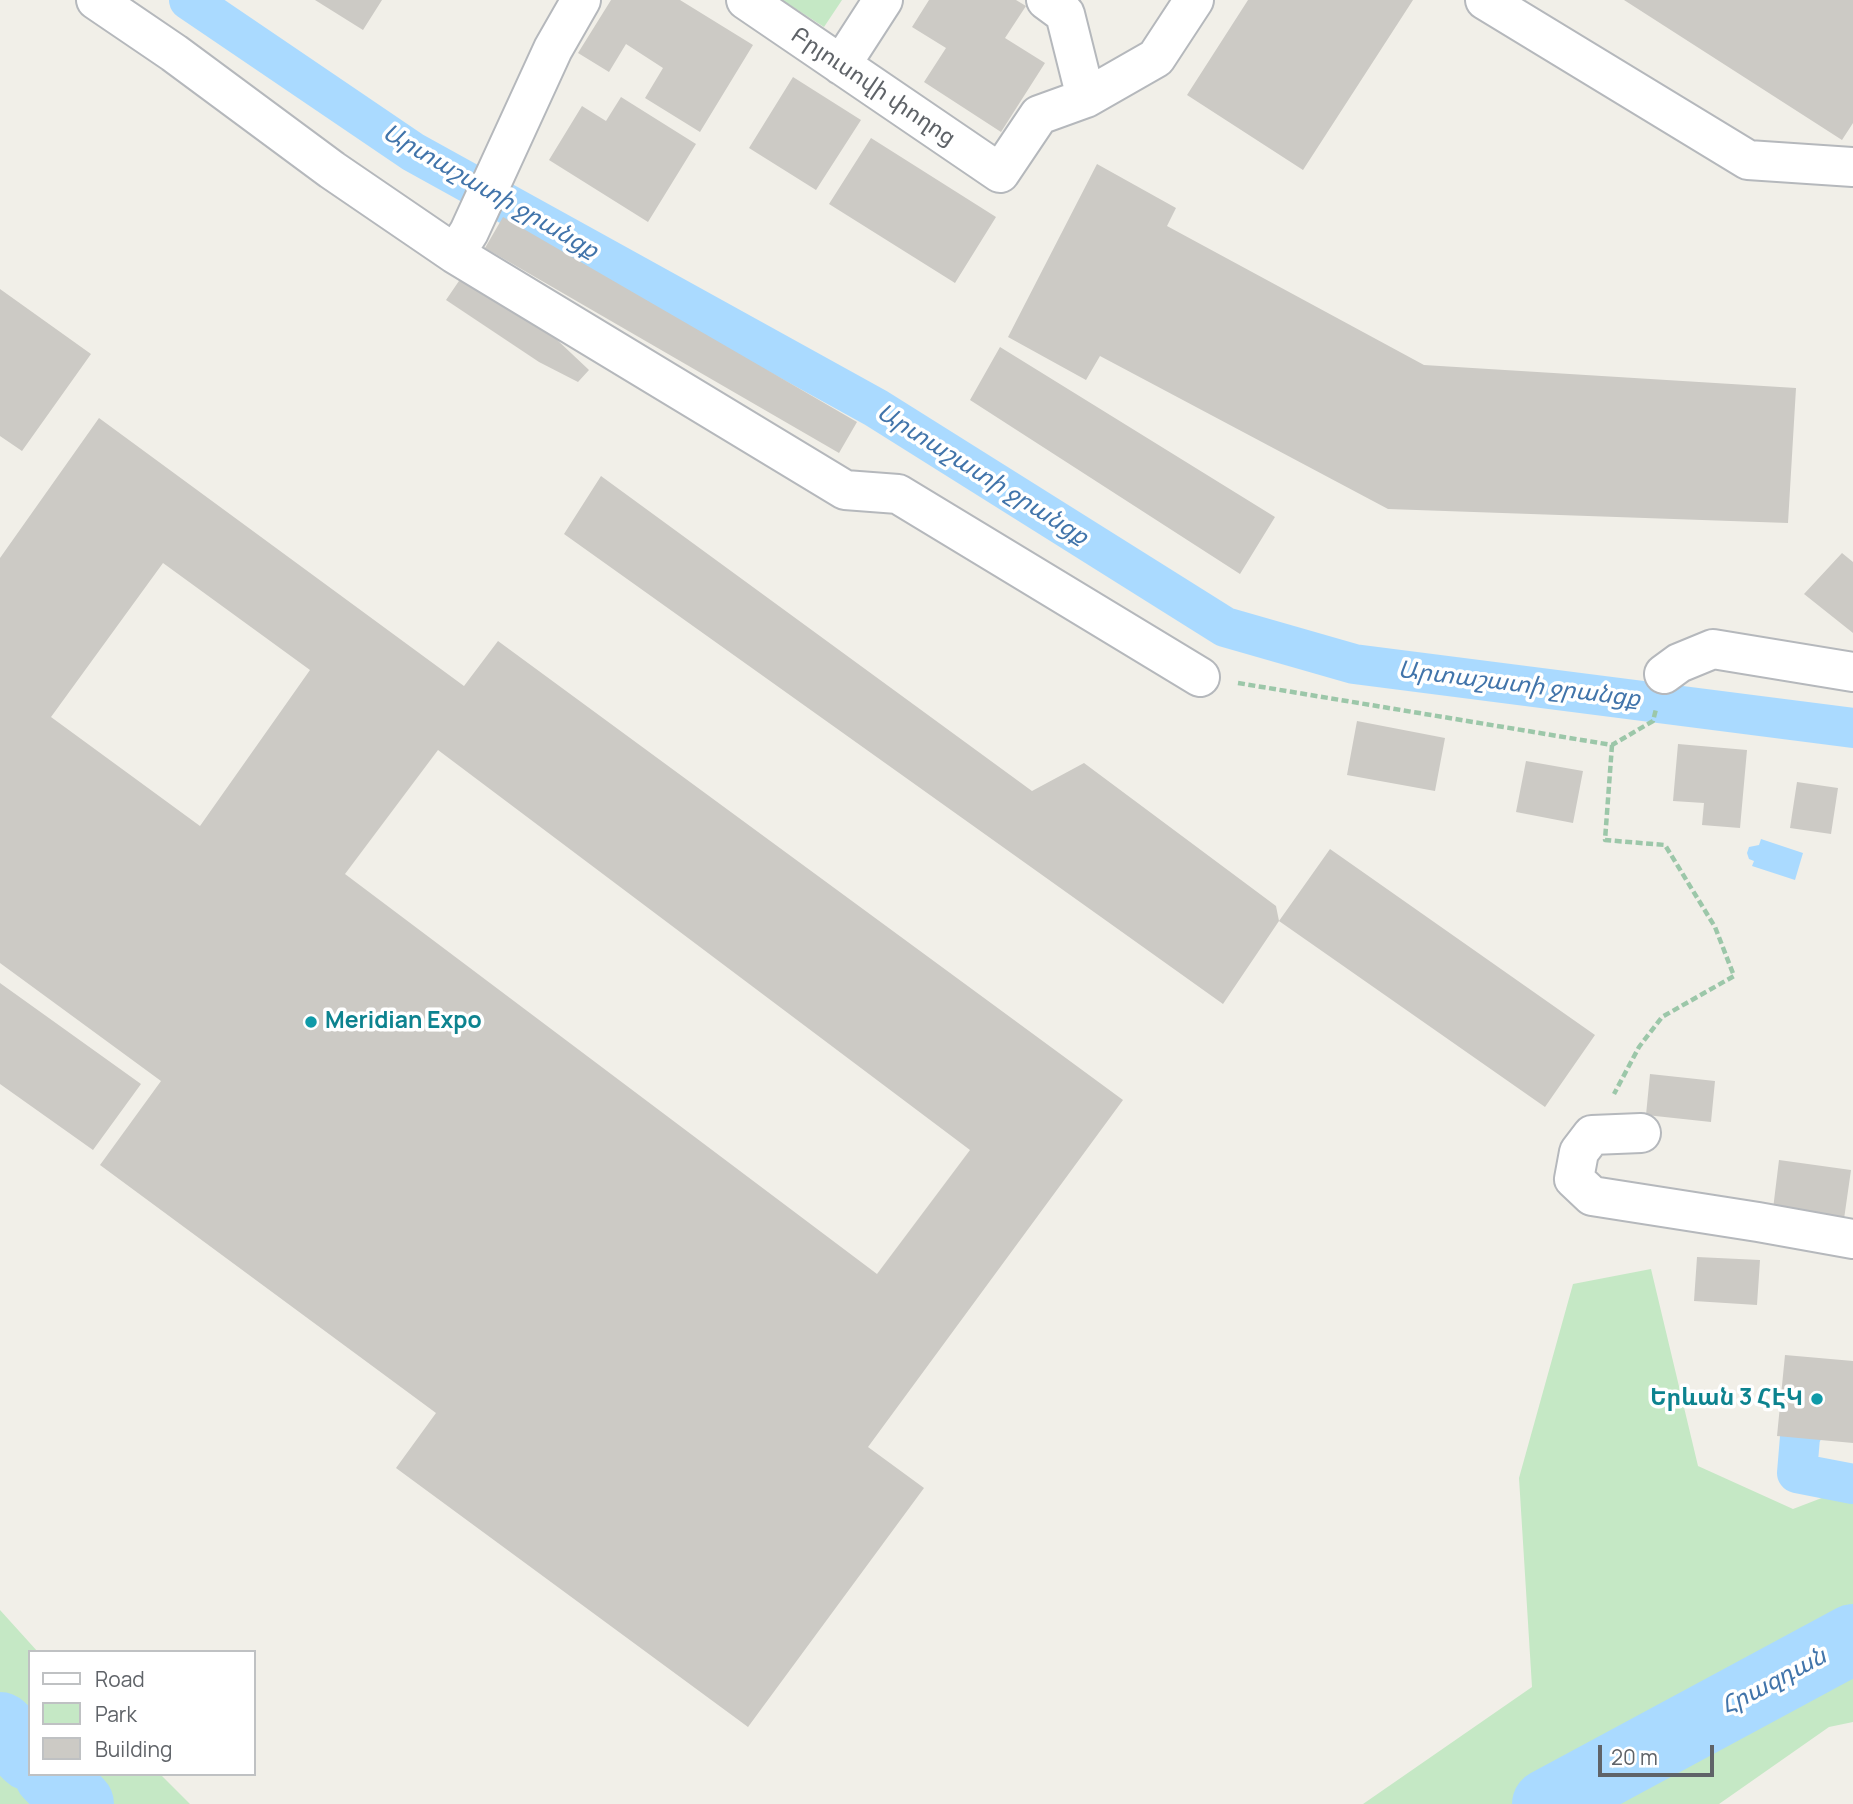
<!DOCTYPE html>
<meta charset="utf-8">
<style>
body{margin:0}
#map{position:relative;width:1853px;height:1804px;overflow:hidden;background:#f1efe8;font-family:Manrope,sans-serif}
canvas{display:block}
.legend{position:absolute;left:28px;top:1650px;width:228px;height:126px;box-sizing:border-box;background:#fff;border:2px solid #bfc1c3;margin:0;padding:9px 12px;list-style:none;font-size:21px;color:#5f6368}
.legend li{display:flex;align-items:center;gap:14px;height:35px}
.legend b{width:35px;border:2px solid #bfc1c3}
.scale{position:absolute;left:1598px;top:1745px;width:116px;height:32px;box-sizing:border-box;border:4px solid #5f6368;border-top:0;padding-left:9px;font-size:21px;line-height:24px;white-space:nowrap;color:#5f6368;-webkit-text-stroke:5px #fff;paint-order:stroke}
</style>
<div id="map">
<canvas width="1853" height="1804"></canvas>
<ul class="legend">
<li><b style="height:9px;background:#fff"></b>Road</li>
<li><b style="height:19px;background:#c5e8c5"></b>Park</li>
<li><b style="height:19px;background:#cccac5"></b>Building</li>
</ul>
<div class="scale">20 m</div>
</div>
<script>
const g = document.querySelector('canvas').getContext('2d');
g.lineJoin = 'round';
function fillPath(path, color) { g.fillStyle = color; g.fill(path, 'evenodd'); }
function stroke(path, color, width, dash) { g.strokeStyle = color; g.lineWidth = width; g.lineCap = dash ? 'butt' : 'round'; g.setLineDash(dash || []); g.stroke(path); }
function drawText(font, color, halo, rows, align = 'center') {
  g.font = font + ' Manrope,"Noto Sans Armenian",sans-serif'; g.lineWidth = 7; g.setLineDash([]); g.textBaseline = 'middle'; g.strokeStyle = halo; g.fillStyle = color; for (const [text, x, y, turn = 0] of rows) {
    g.save(); g.translate(x, y); g.rotate((+turn || 0) * Math.PI / 180); g.textAlign = isNaN(turn) ? turn : align; if (halo) g.strokeText(text, 0, 0); g.fillText(text, 0, 0); g.restore();
  }
}
fillPath(new Path2D(`
 M782 0H842L824 27Z
 M1651 1269 1698 1466 1793 1509 1853 1486V1722L1829 1727 1719 1804H1363L1532 1687 1519 1478 1573 1284Z
 M0 1610 38 1652H30V1774H160L190 1804H0Z`), '#c5e8c5');
fillPath(new Path2D(`
 M1761 839 1803 853 1795 880 1752 866 1754 861 1749 859 1747 853 1749 847 1759 845Z`), '#aadaff');
stroke(new Path2D(`
 M189 0 413 152 876 408 1225 627 1354 664 1853 728
 M1816 1402 1800 1437 1797 1473 1853 1484`), '#aadaff', 40);
stroke(new Path2D(`
 M0 1727 30 1756
 M49 1774 79 1804
 M1547 1804 1853 1639`), '#aadaff', 70);
fillPath(new Path2D(`
 M315 0H382L363 30Z
 M611 0H680L753 45 700 132 645 98 663 68 626 44 609 72 578 53Z
 M929 0H1016L1026 6 1005 38 1045 63 1001 132 924 82 946 48 912 27Z
 M1248 0H1413L1303 170 1187 95Z
 M1624 0H1853V123L1842 140Z
 M793 77 861 120 816 190 749 148Z
 M621 97 696 144 648 222 549 160 582 106 606 121Z
 M871 138 996 217 955 283 829 204Z
 M1097 164 1176 208 1167 226 1424 365 1796 388 1788 523 1388 509 1100 356 1086 380 1008 337Z
 M503 217 857 422 839 453 485 248Z
 M461 278 554 337 589 370 578 382 539 362 446 300Z
 M0 289 91 354 22 451 0 436Z
 M1000 347 1275 517 1240 574 970 400Z
 M99 418 464 686 498 641 1123 1100 868 1447 924 1488 748 1727 396 1468 436 1413 100 1165 161 1081 0 963V558ZM163 563 310 670 200 826 51 717ZM438 750 970 1150 877 1274 345 874Z
 M601 476 1032 791 1084 763 1276 906 1279 921 1223 1004 564 534Z
 M1842 553 1853 562V633L1804 594Z
 M1357 721 1445 738 1435 791 1347 775Z
 M1678 744 1747 750 1740 828 1702 825 1704 803 1673 801Z
 M1526 761 1583 771 1573 823 1516 812Z
 M1797 782 1838 788 1831 834 1790 828Z
 M1330 849 1595 1035 1545 1107 1279 921Z
 M0 983 141 1084 93 1150 0 1084Z
 M1650 1074 1715 1081 1711 1122 1646 1115Z
 M1779 1160 1851 1170 1844 1219 1773 1209Z
 M1697 1257 1760 1260 1757 1305 1694 1301Z
 M1785 1355 1853 1361V1443L1777 1436Z`), '#cccac5');
const minor = new Path2D(`
 M96 0 174 53 332 170 455 254 845 490 898 494 1200 677
 M746 0 1000 173 1039 115 1086 98 1156 58 1194 0
 M1046 0 1065 14 1086 98
 M1485 0 1748 160 1853 167
 M841 65 883 0
 M455 254 469 232 553 49 581 0
 M1664 674 1679 663 1713 649 1853 672
 M1641 1133 1592 1135 1579 1152 1574 1179 1592 1196 1758 1222 1853 1239`);
stroke(minor, '#b5b8bc', 42);
stroke(new Path2D(`
 M1238 683 1612 745 1653 721 1656 709
 M1612 745 1605 840 1665 845 1715 927 1734 976 1662 1017 1639 1047 1614 1094`), '#9cc7a9', 4.5, [7, 3.5]);
stroke(minor, '#fff', 38);
for (const [x, y, r, color] of [
 [311,1022,7,"#0f9aa8"],
 [1817,1399,7,"#0f9aa8"]
]) { const dot = new Path2D(); dot.arc(x, y, r, 0, 2 * Math.PI); g.fillStyle = color; g.fill(dot); stroke(dot, '#fff', 2.5); }
drawText('23px', '#5f6368', '#fff', [
 ["Բրյուսովի փողոց",873,87,34]
]);
drawText('bold 23px', '#0d838f', '#fff', [
 ["Meridian Expo",325,1022],
 ["Երևան 3 ՀԷԿ",1803,1399,"right"]
], 'left');
drawText('italic 24px', '#4174aa', '#fff', [
 ["Արտաշատի ջրանցք",490,192,30],
 ["Արտաշատի ջրանցք",982,475,32],
 ["Արտաշատի ջրանցք",1519,685,7],
 ["Հրազդան",1774,1682,-28]
]);
</script>
